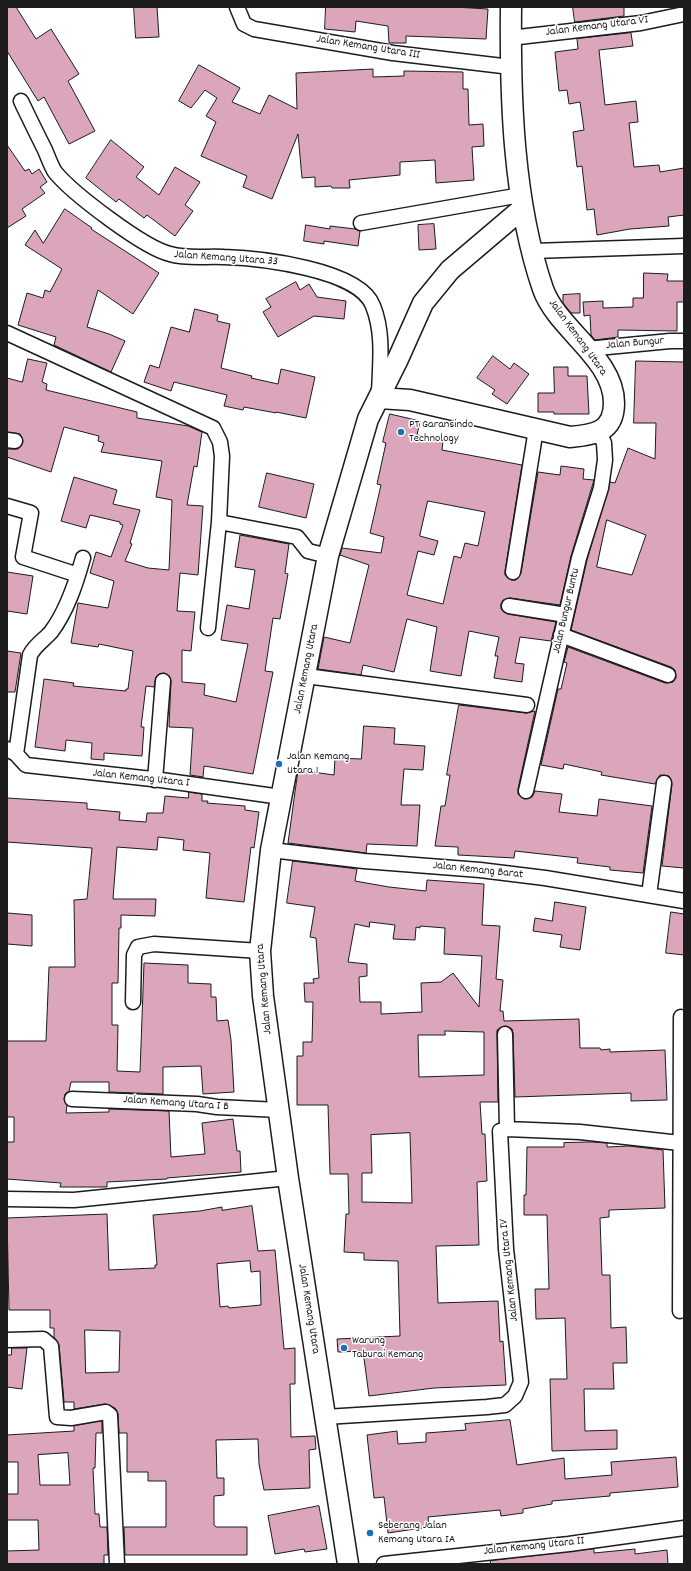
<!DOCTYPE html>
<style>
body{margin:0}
#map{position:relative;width:691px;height:1571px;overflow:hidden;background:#fff;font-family:Dekko,sans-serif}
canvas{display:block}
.frame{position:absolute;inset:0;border:8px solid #1c1c1c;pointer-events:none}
</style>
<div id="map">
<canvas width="691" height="1571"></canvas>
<div class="frame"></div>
</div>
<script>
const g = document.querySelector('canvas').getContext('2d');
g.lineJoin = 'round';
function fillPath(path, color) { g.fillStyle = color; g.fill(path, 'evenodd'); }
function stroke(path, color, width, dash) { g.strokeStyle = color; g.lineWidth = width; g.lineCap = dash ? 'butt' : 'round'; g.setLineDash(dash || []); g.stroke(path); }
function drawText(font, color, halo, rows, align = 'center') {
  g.font = font + ' Dekko,sans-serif'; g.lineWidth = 3; g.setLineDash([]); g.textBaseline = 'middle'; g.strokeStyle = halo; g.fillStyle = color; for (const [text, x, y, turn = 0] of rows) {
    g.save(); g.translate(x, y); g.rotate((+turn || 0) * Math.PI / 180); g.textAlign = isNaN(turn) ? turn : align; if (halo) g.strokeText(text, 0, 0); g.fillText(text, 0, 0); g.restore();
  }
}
const building = new Path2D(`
 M7 7H16L36 39 51 29 79 74 68 81 95 131 69 144 44 97 38 101 7 51Z
 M134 7H157L159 37 136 38Z
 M326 7H455L488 9 486 39 406 36V43H389L388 26 356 21 355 32 325 29Z
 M573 7H624V16L575 22Z
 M631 33 633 46 599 50 605 105 636 101 638 122 629 123 634 167 659 165 660 172 684 168V215L668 217 669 226 630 229 597 235 594 209 587 210 582 166 577 167 573 132 584 130 580 102 569 104 567 90 559 91 555 52 578 49 577 39Z
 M199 65 240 88 232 102 260 114 269 95 297 109 296 73 373 69V77L404 76V71L463 72V89H468L469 125 483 124 484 146 472 147 474 180 436 183 435 160 400 162V175L349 180 350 188H332L331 186 315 187V177L302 178 298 134 272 199 243 187 247 176 201 156 216 122 206 116 217 98 205 90 191 108 179 101Z
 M111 140 144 167 136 177 159 195 175 167 200 182 185 205 193 211 175 236 147 215 144 218 119 199 116 202 86 178Z
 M7 145 25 171 29 169 32 174 39 169 47 182 40 187 45 193 22 209 26 216 7 228Z
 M65 209 92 228 91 229 159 273 133 314 98 290 87 327 109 334 125 341 111 372 54 345 56 337 18 325 27 293 43 298 45 290 50 292 62 269 25 245 35 230 43 243Z
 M434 224 436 249 419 250 418 225Z
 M306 225 330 229V226L355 229 360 231 358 246 324 241V244L304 241Z
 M644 273 668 274 667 281H684V302H677V331L618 330V337L595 340 591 335 590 315 584 316 583 302 603 301V308L633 307V298H643Z
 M296 282 300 290 309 284 317 297 346 301 344 319 314 316 278 337 263 312 271 307 266 299Z
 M580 294V313H571L563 303V295Z
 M195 309 218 315 217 321 230 324 221 368 252 376 251 378 278 384 281 369 315 377 306 418 276 412V413L244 407 243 410 224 406 227 395 174 382 171 391 144 382 150 365 159 368 171 327 189 332Z
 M493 356 510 369 514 363 529 374 507 404 492 394 495 390 477 378Z
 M28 359 47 363 42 382 47 384 46 390 137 412V418L188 426 202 432 197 467 194 466 187 505 203 506 198 575 180 573 177 611 195 612 191 651 182 650V682L205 684 204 695 236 702 248 644 221 640 227 605 249 609 255 570 235 567 240 535 289 544 285 573 288 574 280 619 273 618 265 671 273 672 253 774 204 766 203 777 190 775 193 728 169 727 171 681 170 677 164 673 156 677 154 687 146 686 141 727H144L142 756 104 753V760L91 759 92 743 66 740 65 751 35 747 44 679 74 683 73 686 126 691V689H128L133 651 99 644 98 647 71 643 78 603 108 608 114 581 90 573 96 552 111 557 123 525 120 524V522L90 515 86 528 61 521 74 477 117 490 113 504 140 510 130 543 132 544 125 561 148 568 169 570 172 500 156 497 162 461 101 452 104 443 98 441 99 436 64 427 51 472 7 457V449H18L23 442 20 434 7 432V378L22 382Z
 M636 361 684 362V868L662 866 672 784 669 776 660 775 655 784 601 775 602 772 564 764 563 769 541 765 558 689H561L567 663 564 662 568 647 665 683 673 682 676 678 675 670 671 667 571 630 587 560 610 482 615 483 628 448 655 459 656 423H634ZM607 520 646 535 632 575 597 567Z
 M554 367H568V376H587L589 414H554V412H538V393H554Z
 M390 414 420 421 417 435 443 440 442 450 522 465 505 571V575L511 580H516L521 573 538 472 560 475 561 466 584 469 583 479 594 480 571 556 560 605 510 598 503 600 501 604V609L508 614 556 622 551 641 520 637 515 663 524 664 522 682 494 678 498 656H495L499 637 469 631 461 676 430 671 437 627 407 619 394 672 363 665 361 675 318 669 324 637 350 643 369 565 340 555 342 548 381 553 384 537 370 533 381 485 377 484 386 443 383 442ZM428 501 485 512 478 546 465 543 461 558 454 556 443 604 407 595 418 551 434 555 438 541 420 536Z
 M267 473 314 484 306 518 259 507Z
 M7 572 33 576 27 614 7 611Z
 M7 651 21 653 15 692H7Z
 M459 705 526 713 535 711 518 789V794L524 799 532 797 535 791 562 794 559 812 597 816 599 799 652 806 643 873 610 870V867L577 863 578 858 515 851 514 858 458 855V847L435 846 441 806H445L450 775H447Z
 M364 726 395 728 394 744 425 746 423 770 404 769 401 805H420L417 846 367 844 366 853 288 843 298 770 334 775 335 758 361 759Z
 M189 792 202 794V801H208L207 803 245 806V810L259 812 254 848 251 847 244 902 206 898 210 853 183 850 184 840 158 837 157 850 117 847 113 899H156L155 916 121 915V928H119L118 983H112V1025H118L117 1071 140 1072 144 963 188 965V983L211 984V997H216L217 1021 228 1020 231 1040 234 1092 203 1094 201 1066 163 1067V1094L109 1092V1082H71L69 1091 65 1094 64 1099 67 1105 66 1113 109 1112V1109L169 1111 171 1157 205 1154 202 1123 233 1119 237 1151H240L241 1172 167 1178V1179L107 1182V1187H60L61 1183 7 1179V1142H14V1117H7V1041H46L49 967H75L74 900 87 899 92 848 7 842V798L87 803V809L120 812 119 820 146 822 147 813H163L165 796 188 798Z
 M293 861 357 869 355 881 389 887 426 891 427 880 484 884 482 925 500 926 496 979 503 980 500 1011H503L504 1021 579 1019 580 1048H600L601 1050 610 1049V1052L665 1050 667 1100 631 1101V1093L515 1097 513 1033 512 1029 505 1026 497 1030 498 1102H480L482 1134H485L487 1181 477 1182 479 1245 436 1246 438 1303 498 1301 500 1342 503 1341 506 1385 434 1388 369 1396 363 1351 338 1352 337 1339 400 1336 398 1261 364 1260V1253L344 1252 346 1214H349L348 1174H330L328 1105H297V1056H303V1042H312L313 1002H305L304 983H314L313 979 319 978 316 938 310 937 315 907 287 903ZM370 922 395 925 393 939 415 940 416 927 420 928V926L445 928 444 954 482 956 479 1007 453 973 441 982 421 983 422 1012 381 1014V1002H360L359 977 367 976V964L348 962 355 924 369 927ZM445 1031 484 1032V1075L419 1077 418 1035H445ZM410 1133 412 1203 362 1202V1173H372L371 1135Z
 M555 902 586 907 580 950 560 947 562 935 533 931 535 918 552 921Z
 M671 912 684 914V955L666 953Z
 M7 913 32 915V946L7 944Z
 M592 1142 607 1143V1147L629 1146 663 1150 665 1208 609 1210V1217L600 1218 602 1275H610L611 1328 626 1327 627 1363H613L614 1389H584L585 1431 617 1430V1449L552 1451 550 1379H567L565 1318 536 1319 535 1289H549L547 1215H524V1195H526L527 1147H564V1143Z
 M252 1206 258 1251 275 1250 284 1349 295 1348V1384H290L291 1437 315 1436 316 1449 309 1450 310 1488 264 1490 259 1464 258 1439 216 1440 217 1478H224V1495L214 1496V1525L216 1527H247V1555H125L124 1527H166V1481H148V1472H127V1433H119L118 1414 115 1408 105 1404 74 1409V1402H64L59 1345 54 1337V1328H50V1310H9L7 1218 107 1214 109 1270 155 1268V1265H157L153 1215 200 1211 222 1207V1210ZM250 1261 251 1272 260 1271 261 1305 229 1308 228 1306 220 1307 217 1264ZM85 1330 120 1331 119 1372 86 1373Z
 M12 1348H27L22 1389 7 1387V1355H11Z
 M510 1420 517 1465 564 1458 565 1479 612 1475 611 1462 676 1457 678 1487 610 1493V1496L552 1501V1504L523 1509V1513L501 1516 500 1510 428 1517 429 1527 388 1533 384 1497 374 1498 367 1435 397 1431 398 1444 426 1442V1433L466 1430 465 1424Z
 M102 1421V1433H96L95 1468H93L95 1514H99L100 1527H107L108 1555H104V1564H7V1551L39 1550 38 1520H7V1494H18V1462H7V1435L74 1431V1426ZM68 1453 70 1485H40L38 1455Z
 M319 1506 327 1549 305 1552 304 1549 275 1554 268 1516Z
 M594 1549V1553L635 1549V1554L667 1550 668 1564H491L490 1561Z`);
fillPath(building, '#dba5bc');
stroke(building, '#1c1c1c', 1);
const street = new Path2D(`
 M237 7 244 24 254 29 393 53 511 67
 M510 38 641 23 684 14
 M21 101C29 118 37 134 45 150 48 157 51 166 55 172 72 193 144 248 170 254 187 259 206 256 224 257 258 258 360 269 373 306 384 333 380 364 379 393
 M361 223 521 195
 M533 251 684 246
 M7 333 213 428 220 442 222 456 219 522 208 628
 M587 349 670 341H684
 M7 440 15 441
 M7 506 31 513 23 557 78 575
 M219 522 297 537 308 551 328 556
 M513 572 536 429
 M509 606 566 615
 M561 635 668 675
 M306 676 527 705
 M7 749 16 754 26 765 161 780 281 797
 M16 754 30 655C35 645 44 640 51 632 67 611 76 583 83 558
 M155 780 163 681
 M526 791 579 558 601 488 605 460 604 443 599 432
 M271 850 364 861 480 870 545 878 684 901
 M649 895 664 783
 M133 1002 134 955 138 947 154 944 260 951
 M505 1034 507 1129
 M72 1099 197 1104 217 1107 279 1110
 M7 1199 74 1200 288 1178
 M680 1311 681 1017
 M7 1340 43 1339 51 1346 57 1417 71 1418 106 1412 110 1415 117 1564
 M325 1417 487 1407 505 1405 515 1396 521 1382 506 1249 500 1131 507 1129 580 1132 680 1143
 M384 1564 569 1544 684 1528`);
const secondary = new Path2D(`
 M379 398 410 400 570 437C594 435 614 432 614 403 614 358 557 329 543 289 513 202 510 98 511 7
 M348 1564 288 1178 263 996 260 951 271 850 328 556 368 419 398 359 423 303 450 270 523 208`);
stroke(street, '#1c1c1c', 17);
stroke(secondary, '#1c1c1c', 23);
stroke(street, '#fff', 14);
stroke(secondary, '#fff', 20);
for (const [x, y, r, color] of [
 [401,432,4,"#1f6fb2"],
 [279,764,4,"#1f6fb2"],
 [344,1348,4,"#1f6fb2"],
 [370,1533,4,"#1f6fb2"]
]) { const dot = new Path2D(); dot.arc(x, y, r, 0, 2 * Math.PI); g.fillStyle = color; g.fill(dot); stroke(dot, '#fff', 1.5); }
drawText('12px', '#1c1c1c', '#fff', [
 ["Jalan Kemang Utara VI",597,27,-7],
 ["Jalan Kemang Utara III",368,48,9],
 ["Jalan Kemang Utara 33",226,259,4],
 ["Jalan Kemang Utara",577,338,54],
 ["Jalan Bungur",635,344,-5],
 ["Jalan Bungur Buntu",567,611,-77],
 ["Jalan Kemang Utara",307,669,-79],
 ["Jalan Kemang Utara I",141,779,6],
 ["Jalan Kemang Barat",478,871,6],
 ["Jalan Kemang Utara",265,989,-95],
 ["Jalan Kemang Utara I B",176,1104,4],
 ["Jalan Kemang Utara IV",510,1270,-96],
 ["Jalan Kemang Utara",308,1309,81],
 ["Jalan Kemang Utara II",534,1547,-6]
]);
drawText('12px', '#1c1c1c', '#fff', [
 ["PT Garansindo",409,425],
 ["Technology",409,439],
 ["Jalan Kemang",287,757],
 ["Utara 1",287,771],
 ["Warung",352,1341],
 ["Taburai Kemang",352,1355],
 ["Seberang Jalan",378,1526],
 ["Kemang Utara IA",378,1540]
], 'left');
</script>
